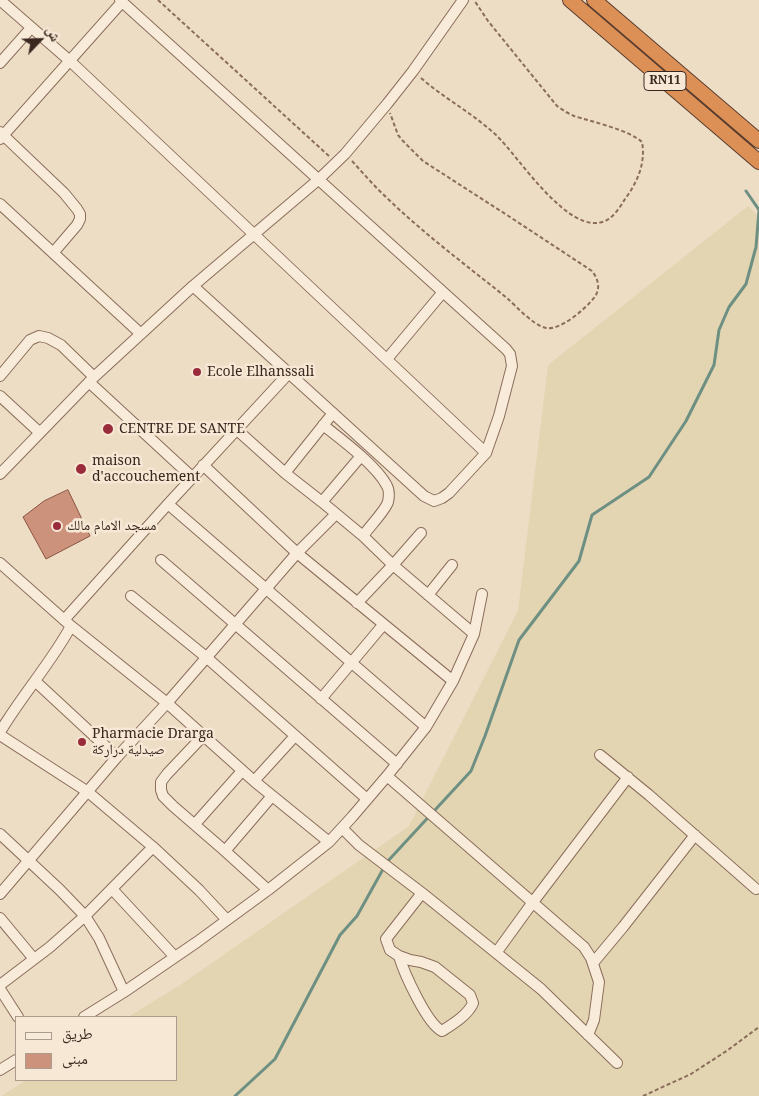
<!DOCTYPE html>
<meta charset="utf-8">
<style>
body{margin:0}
#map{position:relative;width:759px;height:1096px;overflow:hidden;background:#eeddc5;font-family:"Noto Serif","Noto Naskh Arabic",serif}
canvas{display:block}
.legend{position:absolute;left:15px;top:1016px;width:162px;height:65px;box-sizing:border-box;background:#f6e8d5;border:1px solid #ab9b8c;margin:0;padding:6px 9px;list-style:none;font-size:15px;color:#3a281f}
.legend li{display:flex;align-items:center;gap:10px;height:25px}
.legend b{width:25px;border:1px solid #ab9b8c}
.north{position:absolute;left:15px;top:15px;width:50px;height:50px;-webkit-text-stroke:4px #f6e8d5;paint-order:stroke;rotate:66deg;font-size:14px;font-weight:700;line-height:20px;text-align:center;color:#3a281f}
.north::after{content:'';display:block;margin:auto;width:18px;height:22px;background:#3a281f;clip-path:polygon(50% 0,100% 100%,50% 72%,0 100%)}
</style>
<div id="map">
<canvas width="759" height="1096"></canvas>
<ul class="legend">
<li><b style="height:6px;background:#f9ebd9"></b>طريق</li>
<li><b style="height:14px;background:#cd927b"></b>مبنى</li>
</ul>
<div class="north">ش</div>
</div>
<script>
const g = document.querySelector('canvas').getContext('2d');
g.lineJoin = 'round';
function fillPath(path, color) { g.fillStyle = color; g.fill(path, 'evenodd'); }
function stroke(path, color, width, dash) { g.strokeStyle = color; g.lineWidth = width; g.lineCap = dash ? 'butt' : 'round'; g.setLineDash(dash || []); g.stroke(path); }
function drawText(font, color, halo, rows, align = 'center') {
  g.font = font + ' "Noto Serif","Noto Naskh Arabic",serif'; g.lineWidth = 5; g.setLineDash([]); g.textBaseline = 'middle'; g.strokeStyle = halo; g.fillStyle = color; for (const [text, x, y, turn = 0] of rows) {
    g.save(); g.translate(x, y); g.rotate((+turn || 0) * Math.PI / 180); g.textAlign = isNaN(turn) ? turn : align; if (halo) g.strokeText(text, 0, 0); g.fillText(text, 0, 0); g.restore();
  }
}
fillPath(new Path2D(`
 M748 206 759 217V1096H1L27 1080H176V1017H128L180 985 409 826 518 610 548 365Z`), '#e4d5b2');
stroke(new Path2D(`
 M235 1096 275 1059 340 935 357 916 387 862 471 771 485 736 519 640 579 561 592 515 649 477 686 421 714 365 719 330 729 307 746 284 756 247 759 210 746 191`), '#6d9083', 3);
const building = new Path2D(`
 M68 490 90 536 46 559 23 517 44 501Z`);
fillPath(building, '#cd927b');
stroke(building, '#895341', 1);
const minor = new Path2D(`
 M0 0 70 61 486 453
 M120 0 506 349 510 354 512 366 499 416 486 453 449 493 442 498 434 501 424 496 193 286
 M0 63 31 28
 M0 132 64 193 77 209 80 214V219L77 225 53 253
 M0 139 122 2
 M0 204 141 334
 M387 359 443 292
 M0 376 30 340 39 336 48 338 61 345 94 377
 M89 382 192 477
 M0 396 39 432
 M323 425C342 440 377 466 387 486 390 491 389 497 388 502 385 511 369 527 363 536
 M236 429 285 473 322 502 363 536 393 565 474 634
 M203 465 297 553 453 681
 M285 473 333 413
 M0 474 94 377 193 286 318 180 345 154 387 104 413 71 463 0
 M322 502 361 456
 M168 504 426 727
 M161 560 397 764
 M0 563 71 626 167 703 254 781 329 842
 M428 595 452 565
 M131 596 206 657 367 799
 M357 603 393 565 421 533
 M64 620 168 504 289 373
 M35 681 117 757
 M321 699 383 625
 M0 732C22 695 51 663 71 626
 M0 735 88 792 153 847 199 890 227 920
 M204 735 167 774 161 782V790L163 796 173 806 225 851 268 890
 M600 755 649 795 756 889
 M387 776 584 947 591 958 599 982 594 1020 588 1035
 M254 781 295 736
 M195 824 242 771
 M342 828 359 845 422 893 541 989 617 1063
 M0 834 60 890 85 916 99 938 124 992
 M225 851 272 796
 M112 889 175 957
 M0 894 117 757 167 703 297 553 336 514
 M0 918 34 959
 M496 953 533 902 628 777
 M399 956C404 973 427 1024 442 1031 453 1024 468 1015 473 1003L470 995 435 967 421 962 410 960 399 956 390 950 386 939 422 893
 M593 963 623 927 695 835
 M0 985 50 947 85 916 153 847
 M0 989 18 1017
 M84 1017 124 992 197 942 268 890 329 842 352 817 387 776 426 727 453 681 474 634 482 594
 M0 1070 16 1060`);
const highway = new Path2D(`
 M570 0 759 162
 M594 0 759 141`);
stroke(minor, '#8a6d5b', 12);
stroke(highway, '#583c2f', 16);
stroke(new Path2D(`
 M158 0 330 157
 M421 78C445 99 474 114 497 136 519 157 569 237 605 221 614 217 620 207 625 199 637 183 646 163 642 142 629 130 593 122 574 116L566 112 557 106 488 21 474 0
 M352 161C363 173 374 186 386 197 424 234 466 265 507 298 517 307 533 325 546 328 560 331 585 309 593 299 601 290 599 280 592 271L510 217 423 161 403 141 398 135 390 113
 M643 1096 691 1074 728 1050 759 1027`), '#8a6d5b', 2, [4, 2.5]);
stroke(minor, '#f9ebd9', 10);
stroke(highway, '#dd9056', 14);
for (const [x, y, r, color] of [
 [197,372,5,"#992b3a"],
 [108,429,6,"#992b3a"],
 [81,469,6,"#992b3a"],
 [57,526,5,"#992b3a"],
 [82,742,5,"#992b3a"]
]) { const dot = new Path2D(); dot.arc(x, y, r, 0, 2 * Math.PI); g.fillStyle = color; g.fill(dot); stroke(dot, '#f6e8d5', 2); }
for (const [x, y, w] of [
 [665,81,42]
]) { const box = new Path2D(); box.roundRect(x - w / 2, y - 9.5, w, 19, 4); g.fillStyle = '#f6e8d5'; g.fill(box); stroke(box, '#3a281f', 1); }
drawText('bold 12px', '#3a281f', null, [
 ["RN11",665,81]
]);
drawText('14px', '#3a281f', '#f6e8d5', [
 ["Ecole Elhanssali",207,372],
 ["CENTRE DE SANTE",119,429],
 ["maison",92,461],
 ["d'accouchement",92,477],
 ["مسجد الامام مالك",67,526],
 ["Pharmacie Drarga",92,734],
 ["صيدلية دراركة",92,750]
], 'left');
</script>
